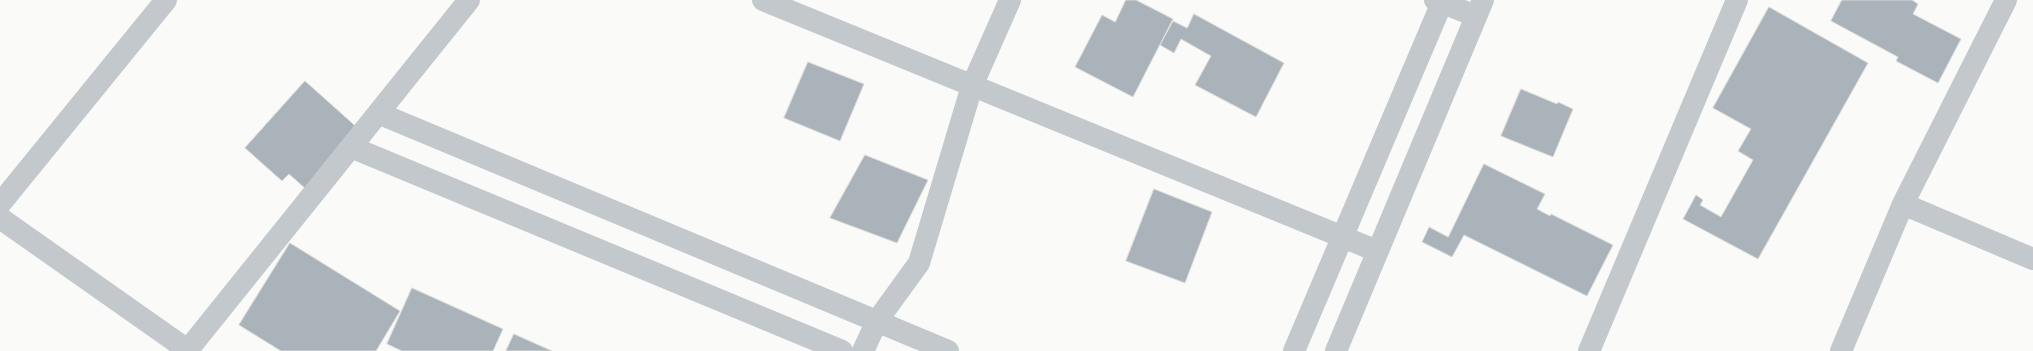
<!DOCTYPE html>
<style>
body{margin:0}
canvas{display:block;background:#fafaf8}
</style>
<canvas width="2033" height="351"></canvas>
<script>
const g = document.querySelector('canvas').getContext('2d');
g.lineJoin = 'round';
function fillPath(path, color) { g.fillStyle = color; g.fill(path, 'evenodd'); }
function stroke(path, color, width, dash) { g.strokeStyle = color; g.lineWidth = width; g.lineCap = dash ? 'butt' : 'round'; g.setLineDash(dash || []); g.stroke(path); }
const building = new Path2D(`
 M1126 0H1136L1173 19 1133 97 1075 67 1102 15 1115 22Z
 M1842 0H1912L1918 4 1913 14 1961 39 1938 83 1896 61 1898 57 1831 21Z
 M1769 7 1868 63 1758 259 1683 219 1696 195 1703 200 1700 205 1721 217 1753 160 1738 151 1751 129 1713 108Z
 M1194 14 1284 63 1256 117 1195 85 1211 56 1181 39 1174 53 1160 45 1173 21 1187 28Z
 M808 62 864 84 840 141 784 118Z
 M305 81 361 131 307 190 289 174 282 181 245 148Z
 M1521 89 1557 104 1558 102 1573 109 1553 157 1501 136Z
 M865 155 928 180 897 243 830 218Z
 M1484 164 1545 194 1537 209 1550 216 1551 214 1613 245 1587 296 1464 235 1452 257 1422 242 1429 227 1448 237Z
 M1154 189 1212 212 1185 283 1126 261Z
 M290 243 400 311 376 351H281L239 325Z
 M412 288 503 329 493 351H402L387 344Z
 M514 334 552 351H506Z`);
fillPath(building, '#aab3b9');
stroke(building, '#dcdcda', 1);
stroke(new Path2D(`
 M763 0 1377 251
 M1435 0 1476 16
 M378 113 948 351
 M351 147 842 351
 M0 204 166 0
 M1903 204 2033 259
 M0 218 189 351
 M187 351 469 0
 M863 351 877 321 919 263 972 86 1010 0
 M1294 351 1443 0
 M1336 351 1483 0
 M1589 351 1737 0
 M1841 351 1903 204 2006 0`), '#c3c8cc', 22);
</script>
